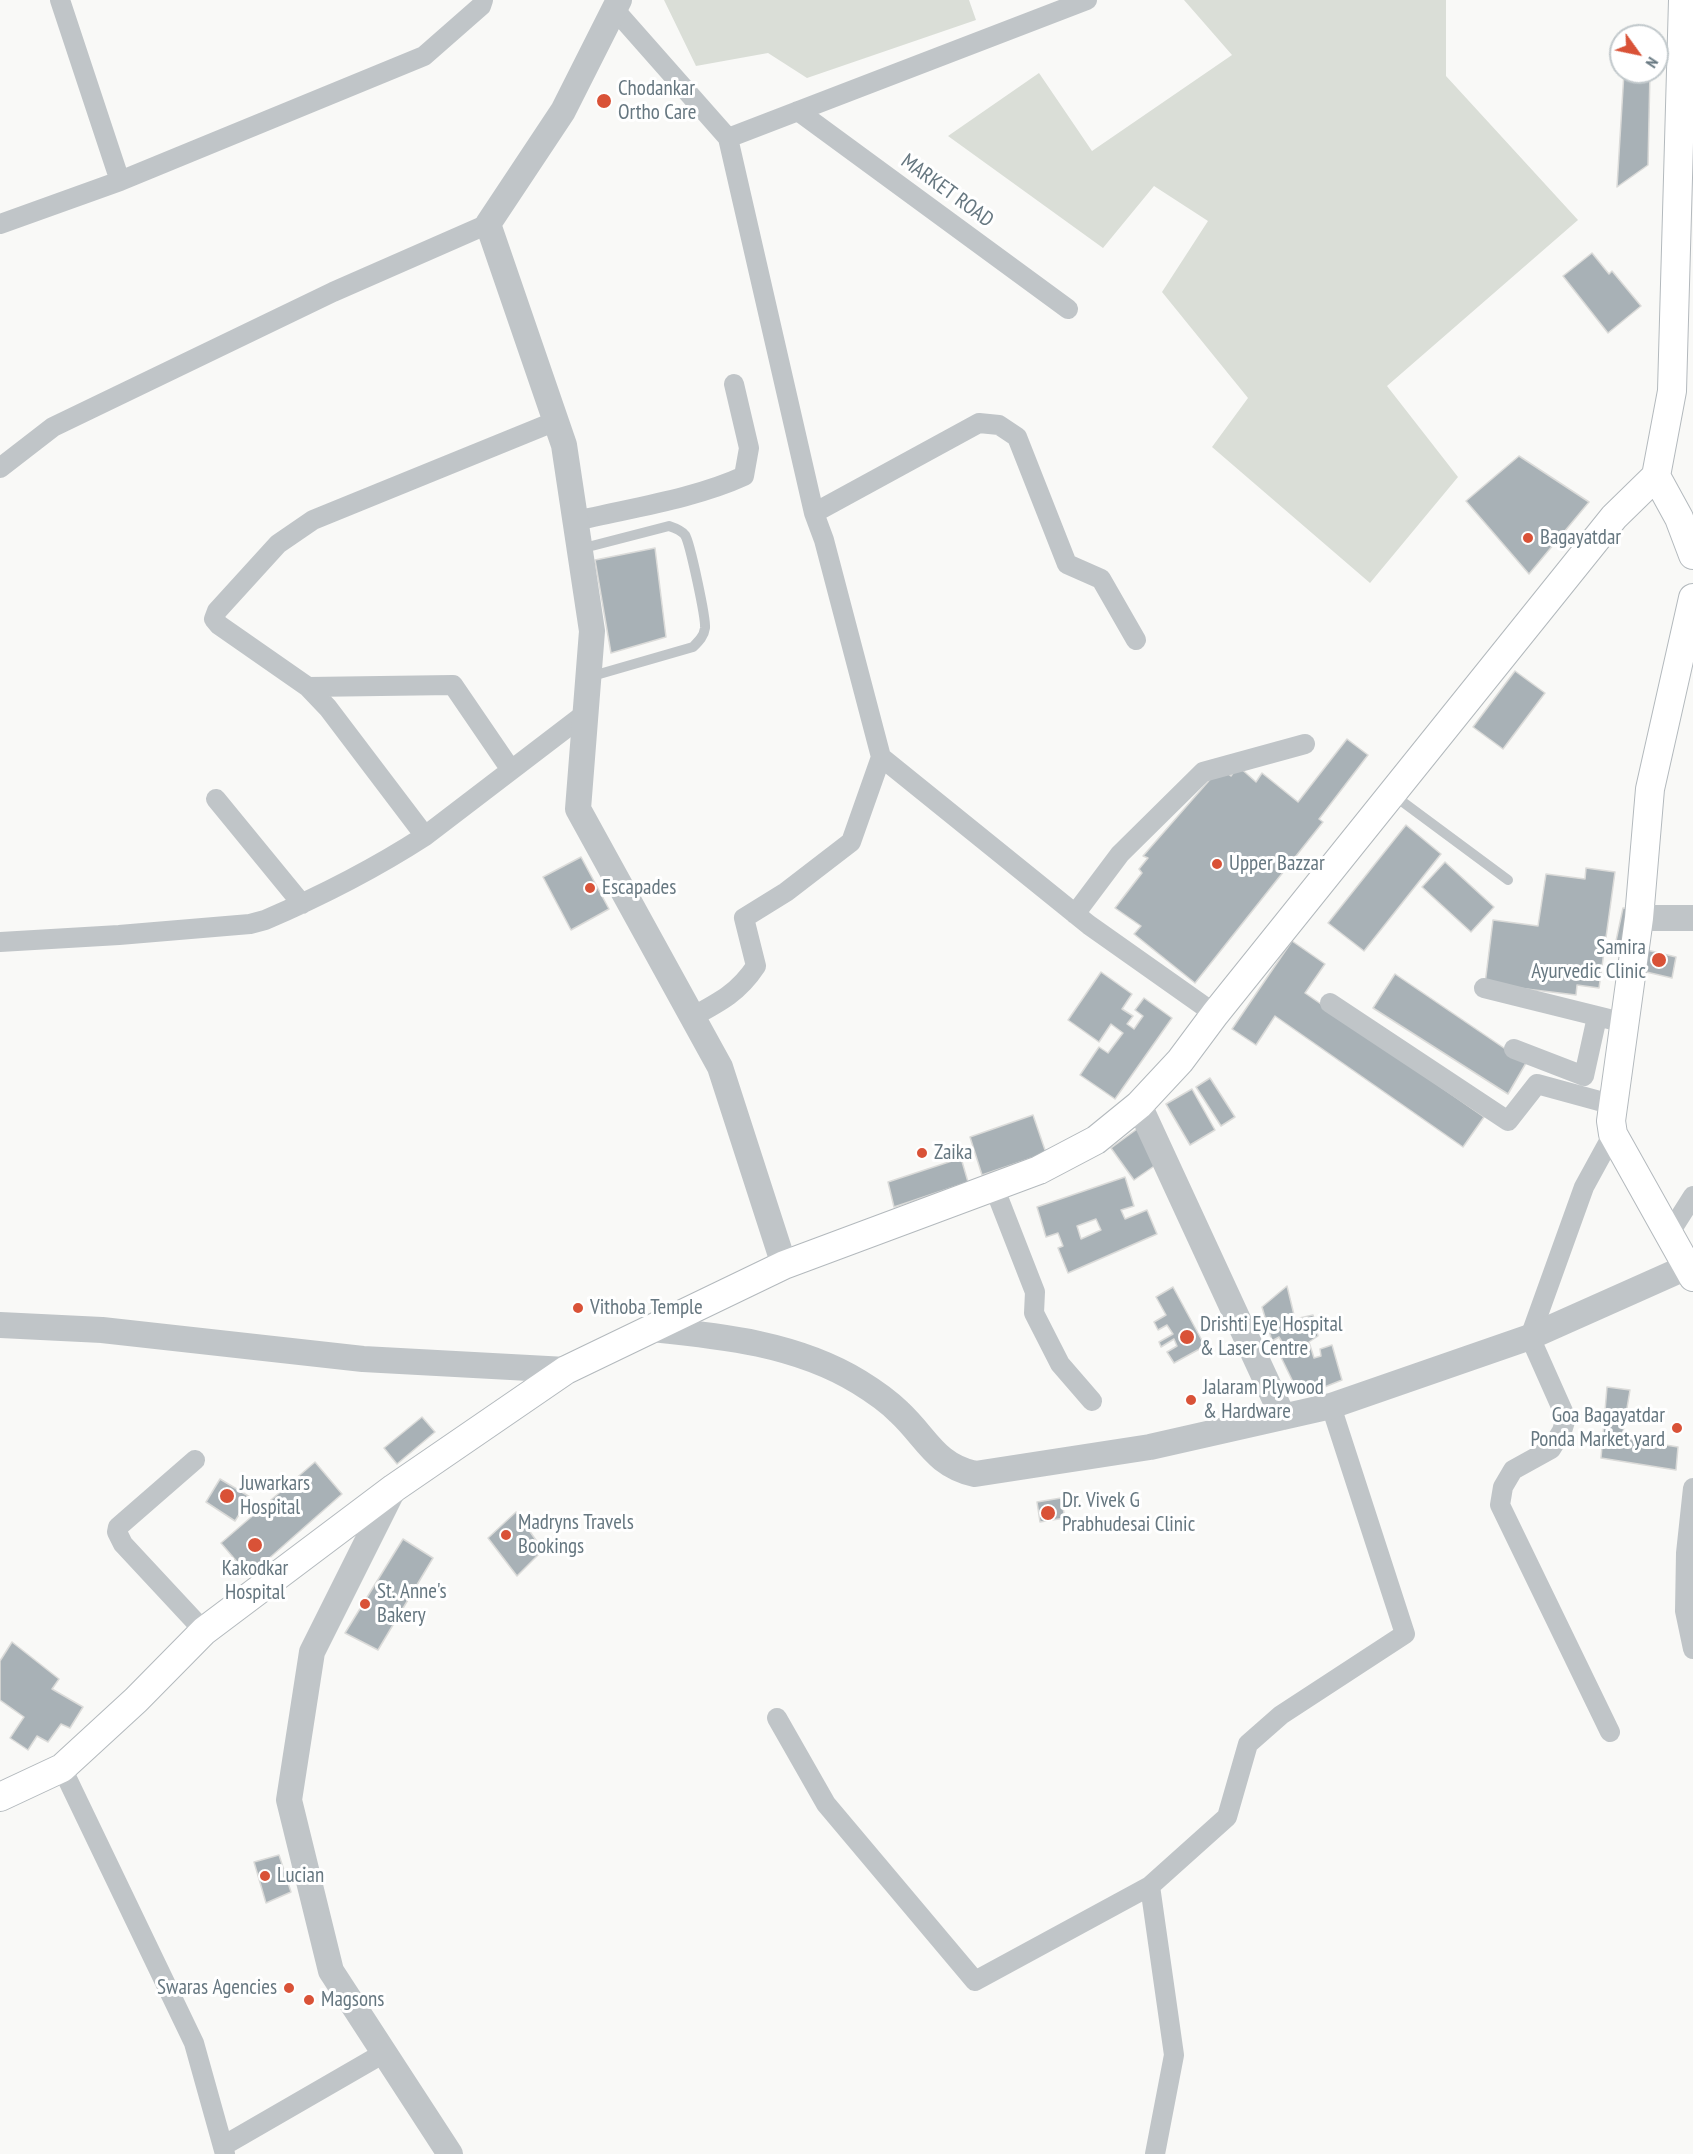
<!DOCTYPE html>
<style>
body{margin:0}
#map{position:relative;width:1693px;height:2154px;overflow:hidden;background:#f9f9f7;font-family:"PT Sans Narrow",sans-serif}
canvas{display:block}
.north{position:absolute;left:1609px;top:24px;width:60px;height:60px;box-sizing:border-box;background:#fff;border:2px solid #c2c9cc;border-radius:50%;rotate:123deg;font-size:16px;font-weight:700;line-height:24px;text-align:center;color:#667780}
.north::after{content:'';display:block;margin:auto;width:21px;height:27px;background:#d95237;clip-path:polygon(50% 0,100% 100%,50% 72%,0 100%)}
</style>
<div id="map">
<canvas width="1693" height="2154"></canvas>
<div class="north">N</div>
</div>
<script>
const g = document.querySelector('canvas').getContext('2d');
g.lineJoin = 'round';
function fillPath(path, color) { g.fillStyle = color; g.fill(path, 'evenodd'); }
function stroke(path, color, width, dash) { g.strokeStyle = color; g.lineWidth = width; g.lineCap = dash ? 'butt' : 'round'; g.setLineDash(dash || []); g.stroke(path); }
function drawText(font, color, halo, rows, align = 'center') {
  g.font = font + ' "PT Sans Narrow",sans-serif'; g.lineWidth = 6; g.setLineDash([]); g.textBaseline = 'middle'; g.strokeStyle = halo; g.fillStyle = color; for (const [text, x, y, turn = 0] of rows) {
    g.save(); g.translate(x, y); g.rotate((+turn || 0) * Math.PI / 180); g.textAlign = isNaN(turn) ? turn : align; if (halo) g.strokeText(text, 0, 0); g.fillText(text, 0, 0); g.restore();
  }
}
fillPath(new Path2D(`
 M664 0H969L976 20 807 78 768 53 696 66Z
 M1184 0H1446V76L1578 220 1387 386 1458 477 1370 583 1212 447 1248 398 1162 292 1208 221 1154 186 1103 248 948 136 1039 73 1092 151 1232 55Z`), '#daded7');
const building = new Path2D(`
 M1624 72H1650L1648 165 1617 187Z
 M1592 253 1609 274 1612 271 1641 306 1608 333 1563 276Z
 M1519 456 1589 502 1529 574 1466 501Z
 M655 548 666 637 611 653 595 560Z
 M1515 671 1545 693 1503 749 1473 727Z
 M1347 739 1368 755 1319 819 1323 822 1195 983 1134 934 1141 926 1115 908 1142 873 1139 869 1148 858 1143 856 1220 768 1231 776 1238 766 1256 782 1262 773 1298 802Z
 M1406 825 1441 854 1364 951 1328 923Z
 M581 857 609 909 571 930 543 877Z
 M1445 862 1494 907 1471 932 1422 887Z
 M1586 868 1615 872 1599 988 1577 985 1576 995 1485 984 1493 920 1538 926 1546 874 1585 879Z
 M1623 908 1636 909 1629 941H1616Z
 M1292 941 1325 964 1305 993 1484 1117 1463 1147 1275 1016 1256 1045 1232 1029Z
 M1647 950 1676 957 1672 978 1642 971Z
 M1101 972 1132 994 1122 1009 1133 1016 1127 1024 1134 1029 1143 1016 1135 1010 1144 998 1172 1018 1115 1099 1080 1075 1099 1047 1108 1053 1123 1033 1111 1024 1099 1042 1068 1020Z
 M1395 974 1526 1063 1508 1094 1373 1008Z
 M1210 1078 1235 1117 1221 1126 1196 1087Z
 M1192 1089 1215 1130 1190 1145 1166 1104Z
 M1033 1115 1046 1153 982 1175 970 1137Z
 M1137 1129 1160 1162 1134 1180 1111 1148Z
 M961 1158 968 1182 894 1207 888 1182Z
 M1125 1177 1134 1206 1121 1210 1125 1219 1147 1210 1157 1234 1068 1273 1058 1248 1063 1246 1058 1233 1046 1237 1037 1207ZM1096 1219 1101 1230 1081 1239 1077 1226Z
 M1287 1286 1295 1319 1313 1315 1318 1336 1309 1342 1314 1358 1321 1356 1320 1349 1332 1345 1342 1380 1312 1392 1307 1384 1296 1388 1278 1351 1285 1347 1279 1337 1272 1341 1262 1307Z
 M1173 1287 1205 1346 1174 1363 1167 1352 1177 1346 1174 1339 1161 1347 1159 1342 1173 1334 1167 1325 1158 1330 1154 1322 1166 1315 1156 1297Z
 M1607 1387 1630 1390 1622 1438 1678 1447 1676 1470 1601 1458Z
 M422 1417 435 1432 397 1464 384 1448Z
 M315 1462 342 1494 249 1576 221 1543Z
 M220 1479 250 1497 235 1521 206 1502Z
 M1061 1498 1065 1518 1040 1522 1037 1502Z
 M516 1512 543 1550 517 1576 488 1538Z
 M403 1539 433 1558 378 1650 345 1633Z
 M12 1642 59 1679 52 1689 83 1707 70 1728 61 1724 48 1742 37 1736 28 1750 10 1738 24 1717 0 1700V1661Z
 M279 1855 291 1892 266 1903 254 1862Z`);
fillPath(building, '#a8b1b6');
stroke(building, '#dbdbd9', 1.5);
const secondary = new Path2D(`
 M1656 476 1679 518 1693 555
 M1693 598 1650 789 1639 918 1611 1121 1613 1134 1693 1277
 M0 1797 62 1768 136 1700 204 1631 394 1488 566 1370 784 1265 1039 1170 1096 1140 1139 1105 1180 1061 1215 1014 1614 517 1656 476 1672 391 1683 0`);
stroke(secondary, '#b3b9bd', 30);
stroke(new Path2D(`
 M580 549 669 526C675 528 681 530 685 535 690 543 706 618 705 628 704 636 699 641 693 647L589 677
 M1392 794 1508 880`), '#c0c5c8', 10);
stroke(new Path2D(`
 M60 0 120 181
 M615 10 728 138 814 513 824 540 881 757 1089 925 1215 1014
 M798 111 1068 309
 M728 138 1087 0
 M0 224 120 181 424 56 481 6 483 0
 M0 468 53 427 333 292 488 224
 M814 513 979 423 999 425 1017 437 1067 564 1101 579 1136 640
 M576 521C630 508 694 499 744 476L749 448 734 384
 M308 687 453 685 511 770
 M216 799 302 904
 M425 836 328 708 308 687 219 625 214 619 217 611 278 544 313 520 556 421
 M1075 914 1120 854 1203 772 1305 744
 M0 942 119 935 250 924 265 920C321 896 374 869 425 836L586 713
 M1484 988 1625 1023
 M1330 1003 1508 1121 1537 1084 1614 1105
 M692 1017C720 1002 739 992 756 966L744 918 786 892 851 842 881 757
 M1514 1049 1584 1076 1597 1017
 M994 1187 1035 1292 1034 1313 1060 1364 1092 1401
 M1669 1234 1693 1196
 M195 1460 118 1527 117 1532 123 1544 204 1631
 M1693 1488 1686 1553 1685 1611 1693 1649
 M777 1718 826 1804 975 1981 1150 1886
 M1610 1732 1500 1505 1503 1487 1513 1470 1551 1449 1562 1431 1566 1418 1530 1337 1584 1187 1613 1134
 M62 1768 194 2043 225 2154
 M223 2146 384 2053
 M1155 2154 1174 2055 1150 1886 1227 1817 1248 1744 1281 1715 1405 1634 1331 1406`), '#c0c5c8', 20);
stroke(new Path2D(`
 M619 0 563 111 488 224 564 445 592 631 578 809 720 1067 784 1265
 M1639 918H1693
 M1139 1105 1283 1417
 M0 1325 102 1330 363 1359 566 1370
 M652 1329C722 1336 797 1344 859 1382 872 1390 888 1401 899 1412 927 1438 935 1465 975 1474L1150 1447 1331 1406 1530 1337 1687 1267
 M394 1488 312 1652 289 1800 331 1971 450 2154`), '#c0c5c8', 26);
stroke(secondary, '#fff', 28);
for (const [x, y, r, color] of [
 [604,101,8,"#d95237"],
 [1528,538,6,"#d95237"],
 [1217,864,6,"#d95237"],
 [590,888,6,"#d95237"],
 [1659,960,8,"#d95237"],
 [922,1153,6,"#d95237"],
 [578,1308,6,"#d95237"],
 [1187,1337,8,"#d95237"],
 [1191,1400,6,"#d95237"],
 [1677,1428,6,"#d95237"],
 [227,1496,8,"#d95237"],
 [1048,1513,8,"#d95237"],
 [506,1535,6,"#d95237"],
 [255,1545,8,"#d95237"],
 [365,1604,6,"#d95237"],
 [265,1876,6,"#d95237"],
 [289,1988,6,"#d95237"],
 [309,2000,6,"#d95237"]
]) { const dot = new Path2D(); dot.arc(x, y, r, 0, 2 * Math.PI); g.fillStyle = color; g.fill(dot); stroke(dot, '#fff', 2); }
drawText('21px', '#667780', '#fff', [
 ["Chodankar",618,89],
 ["Ortho Care",618,113],
 ["Bagayatdar",1540,538],
 ["Upper Bazzar",1229,864],
 ["Escapades",602,888],
 ["Samira",1646,948,"right"],
 ["Ayurvedic Clinic",1646,972,"right"],
 ["Zaika",934,1153],
 ["Vithoba Temple",590,1308],
 ["Drishti Eye Hospital",1200,1325],
 ["& Laser Centre",1200,1349],
 ["Jalaram Plywood",1203,1388],
 ["& Hardware",1203,1412],
 ["Goa Bagayatdar",1665,1416,"right"],
 ["Ponda Market yard",1665,1440,"right"],
 ["Juwarkars",240,1484],
 ["Hospital",240,1508],
 ["Dr. Vivek G",1062,1501],
 ["Prabhudesai Clinic",1062,1525],
 ["Madryns Travels",518,1523],
 ["Bookings",518,1547],
 ["Kakodkar",255,1569,"center"],
 ["Hospital",255,1593,"center"],
 ["St. Anne's",377,1592],
 ["Bakery",377,1616],
 ["Lucian",277,1876],
 ["Swaras Agencies",277,1988,"right"],
 ["Magsons",321,2000]
], 'left');
drawText('21px', '#667780', '#fff', [
 ["MARKET ROAD",947,191,36]
]);
</script>
